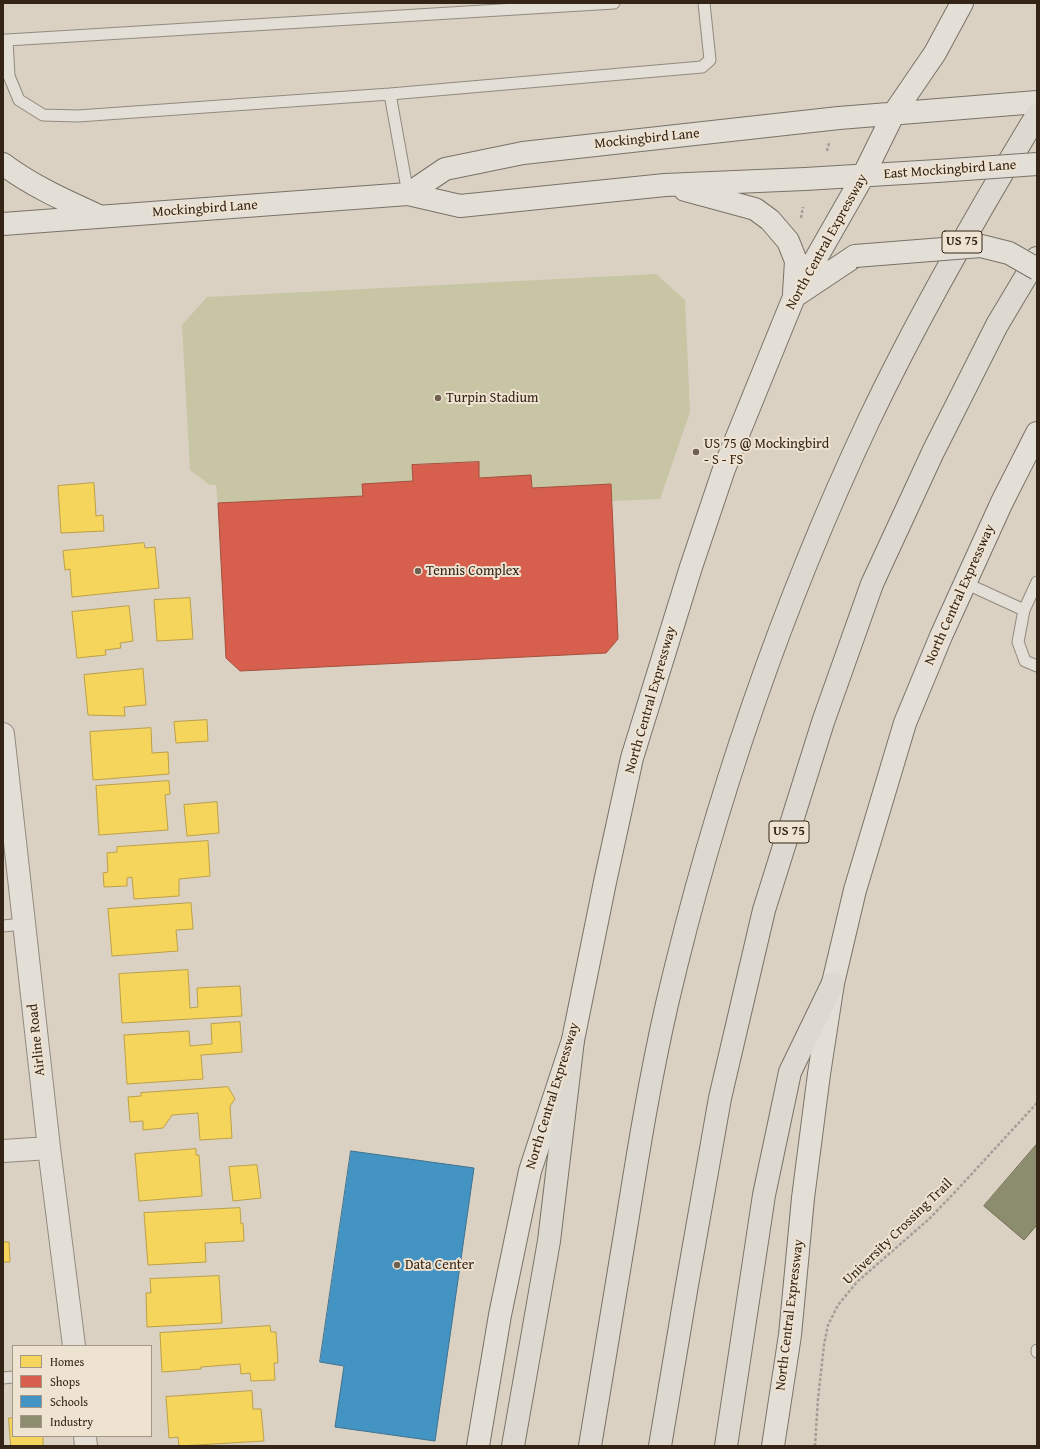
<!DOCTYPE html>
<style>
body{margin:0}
#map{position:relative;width:1040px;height:1449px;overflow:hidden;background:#dad1c2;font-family:"Gentium Book Plus",serif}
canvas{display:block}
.frame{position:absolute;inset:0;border:4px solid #342415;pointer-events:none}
.legend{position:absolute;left:12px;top:1345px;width:140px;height:92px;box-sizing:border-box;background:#eee2d1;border:1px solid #a49686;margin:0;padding:5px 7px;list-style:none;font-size:12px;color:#342415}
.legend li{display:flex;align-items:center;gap:8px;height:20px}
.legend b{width:20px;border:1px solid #a49686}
</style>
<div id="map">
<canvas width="1040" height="1449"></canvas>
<div class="frame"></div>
<ul class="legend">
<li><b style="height:11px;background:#f6d55c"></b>Homes</li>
<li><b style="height:11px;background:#d6604d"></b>Shops</li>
<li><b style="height:11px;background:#4393c3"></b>Schools</li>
<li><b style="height:11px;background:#8c8c6e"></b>Industry</li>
</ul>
</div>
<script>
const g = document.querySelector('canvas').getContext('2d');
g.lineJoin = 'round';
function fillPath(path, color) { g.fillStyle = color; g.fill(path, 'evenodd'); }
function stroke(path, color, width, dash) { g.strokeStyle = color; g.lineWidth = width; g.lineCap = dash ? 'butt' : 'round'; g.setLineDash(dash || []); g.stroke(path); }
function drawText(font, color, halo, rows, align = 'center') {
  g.font = font + ' "Gentium Book Plus",serif'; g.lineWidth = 4; g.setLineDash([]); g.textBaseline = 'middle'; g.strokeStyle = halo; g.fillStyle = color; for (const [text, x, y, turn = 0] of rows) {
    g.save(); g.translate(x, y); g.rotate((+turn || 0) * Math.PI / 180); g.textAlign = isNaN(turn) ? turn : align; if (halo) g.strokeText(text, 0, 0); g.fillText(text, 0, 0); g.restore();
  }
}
fillPath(new Path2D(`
 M656 274 685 300 690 412 660 499 612 501 611 484 532 488 531 475 479 478 478 462 413 465V481L362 484 363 496 218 503 216 485H210L190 470 182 325 207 297Z`), '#c7c5a4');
const homes = new Path2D(`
 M94 483 96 516 103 515 104 531 61 533 58 486Z
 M144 543 145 548 155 547 159 588 72 597 70 569 65 570 63 551Z
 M190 598 193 639 157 641 154 600Z
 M129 606 133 641 120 643 121 648 105 650 106 655 77 658 72 612Z
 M143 669 146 705 124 707 125 716 88 715 84 675Z
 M207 720 208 741 176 743 174 722Z
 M151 728 152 753 168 752 169 774 93 780 90 732Z
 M169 781 170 794 165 795 168 830 99 835 96 786Z
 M217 802 219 833 187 836 184 805Z
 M208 841 210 876 179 879V896L134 899 132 877 127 878V886L104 887 103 873 108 872 107 853 117 852V847Z
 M191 903 193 929 176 930 178 951 112 956 108 909Z
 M188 970 190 1008 198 1007 197 988 240 986 242 1016 122 1023 119 974Z
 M240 1022 242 1052 201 1055 203 1079 127 1084 124 1035 189 1031 190 1046 212 1044 211 1024Z
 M228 1087 235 1099 230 1106 232 1138 200 1140 198 1113 172 1115 163 1128 143 1130V1121L130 1122 128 1097 141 1096V1093Z
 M196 1149V1155H199L202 1196 139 1201 135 1154Z
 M257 1165 261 1198 233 1201 229 1167Z
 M240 1208 241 1224 243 1223 244 1241 205 1243 206 1262 148 1265 144 1213Z
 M3 1242H9L10 1262H3Z
 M219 1276 222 1323 147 1327 146 1293H151L150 1279Z
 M270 1326 271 1332H276L278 1363H274L275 1380 251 1381 250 1373 241 1374 240 1364 201 1367V1369L162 1372 160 1333Z
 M252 1391 253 1409H261L264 1441 179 1446 178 1437 169 1438 166 1397Z
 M9 1418H13V1436H43V1446H11Z`);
fillPath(homes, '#f6d55c');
stroke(homes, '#bca047', 1);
const shops = new Path2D(`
 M479 462V478L531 475 532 488 611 484 618 639 606 653 240 671 226 658 218 503 363 496 362 484 413 481 412 465Z`);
fillPath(shops, '#d6604d');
stroke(shops, '#a54e3c', 1);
const schools = new Path2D(`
 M351 1151 474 1168 435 1441 335 1427 344 1366 320 1362Z`);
fillPath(schools, '#4393c3');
stroke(schools, '#3e728f', 1);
const industry = new Path2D(`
 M1037 1144V1225L1024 1240 984 1206Z`);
fillPath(industry, '#8c8c6e');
stroke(industry, '#726d53', 1);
const service = new Path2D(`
 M3 40H7L9 76 19 100 43 115 78 116 390 94 408 194
 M7 40 614 3
 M390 94 702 67 710 60 704 3
 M965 583 1024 610 1037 582
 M1024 610 1018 642 1025 661 1037 666
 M3 926 24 924
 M1037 1350V1352
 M3 1378 13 1377`);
const minor = new Path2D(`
 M3 734 49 1148 74 1346
 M3 1151 49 1148
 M85 1436 86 1446`);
const secondary = new Path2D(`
 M3 164C32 186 66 201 99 216
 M685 190 755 209 770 220 788 241 796 261 794 293
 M408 194 445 169 523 153 839 118 1037 102
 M3 224 408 194 460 206 665 185 805 179 937 171
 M798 294 855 256
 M478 1446 500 1315 530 1171 573 1040 605 882 632 758 691 567 724 469 794 297 863 176 894 113 935 53 962 3
 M773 1446 790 1335 803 1198 819 1074 833 983 855 890 905 723 941 636 1002 502 1037 433`);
const motorway = new Path2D(`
 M513 1446 549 1241 573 1040
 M590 1446C602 1373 614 1301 626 1228 638 1153 650 1078 667 1004 714 803 781 607 869 420 919 315 977 214 1037 115
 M660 1446 687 1285 720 1098 764 910 823 722 872 584 933 452 997 325 1037 258
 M726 1446 764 1195 790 1072 833 983`);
stroke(service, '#918a7f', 13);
stroke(minor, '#918a7f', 24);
stroke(secondary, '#797268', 24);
stroke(motorway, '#797268', 24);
stroke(new Path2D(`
 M827 151 829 143
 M801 218 803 207
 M815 1446 818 1399 824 1345 828 1325 838 1305 857 1282 929 1219 956 1191 1037 1103`), '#a49e98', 2.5, [3, 2]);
stroke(service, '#e3ded6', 11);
stroke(minor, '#e3ded6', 22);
stroke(secondary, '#e3ded6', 22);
stroke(motorway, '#ded9d0', 22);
const secondaryBridge = new Path2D(`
 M937 171 1037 164
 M855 256 981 246 1009 253 1037 269`);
stroke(secondaryBridge, '#797268', 24, []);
stroke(secondaryBridge, '#e3ded6', 22);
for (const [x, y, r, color] of [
 [438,398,4,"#6e6152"],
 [696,452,4,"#6e6152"],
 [418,571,4,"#6e6152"],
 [397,1265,4,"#6e6152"]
]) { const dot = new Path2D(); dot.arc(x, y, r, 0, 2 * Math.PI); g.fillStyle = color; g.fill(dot); stroke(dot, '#eee2d1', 1.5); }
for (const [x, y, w] of [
 [962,242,40],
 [789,832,40]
]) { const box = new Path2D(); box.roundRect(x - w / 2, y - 11, w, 22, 3); g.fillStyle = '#eee2d1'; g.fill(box); stroke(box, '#342415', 1); }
drawText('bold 13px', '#342415', null, [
 ["US 75",962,242],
 ["US 75",789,832]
]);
drawText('14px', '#342415', '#eee2d1', [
 ["Mockingbird Lane",647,139,-6],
 ["East Mockingbird Lane",950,170,-4],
 ["Mockingbird Lane",205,209,-4],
 ["North Central Expressway",827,242,-61],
 ["North Central Expressway",960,595,-66],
 ["North Central Expressway",651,700,-74],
 ["Airline Road",37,1040,-96],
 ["North Central Expressway",553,1096,-73],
 ["University Crossing Trail",898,1232,-44],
 ["North Central Expressway",790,1315,-83]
]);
drawText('14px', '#342415', '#eee2d1', [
 ["Turpin Stadium",446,398],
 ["US 75 @ Mockingbird",704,444],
 ["- S - FS",704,460],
 ["Tennis Complex",426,571],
 ["Data Center",405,1265]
], 'left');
</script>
